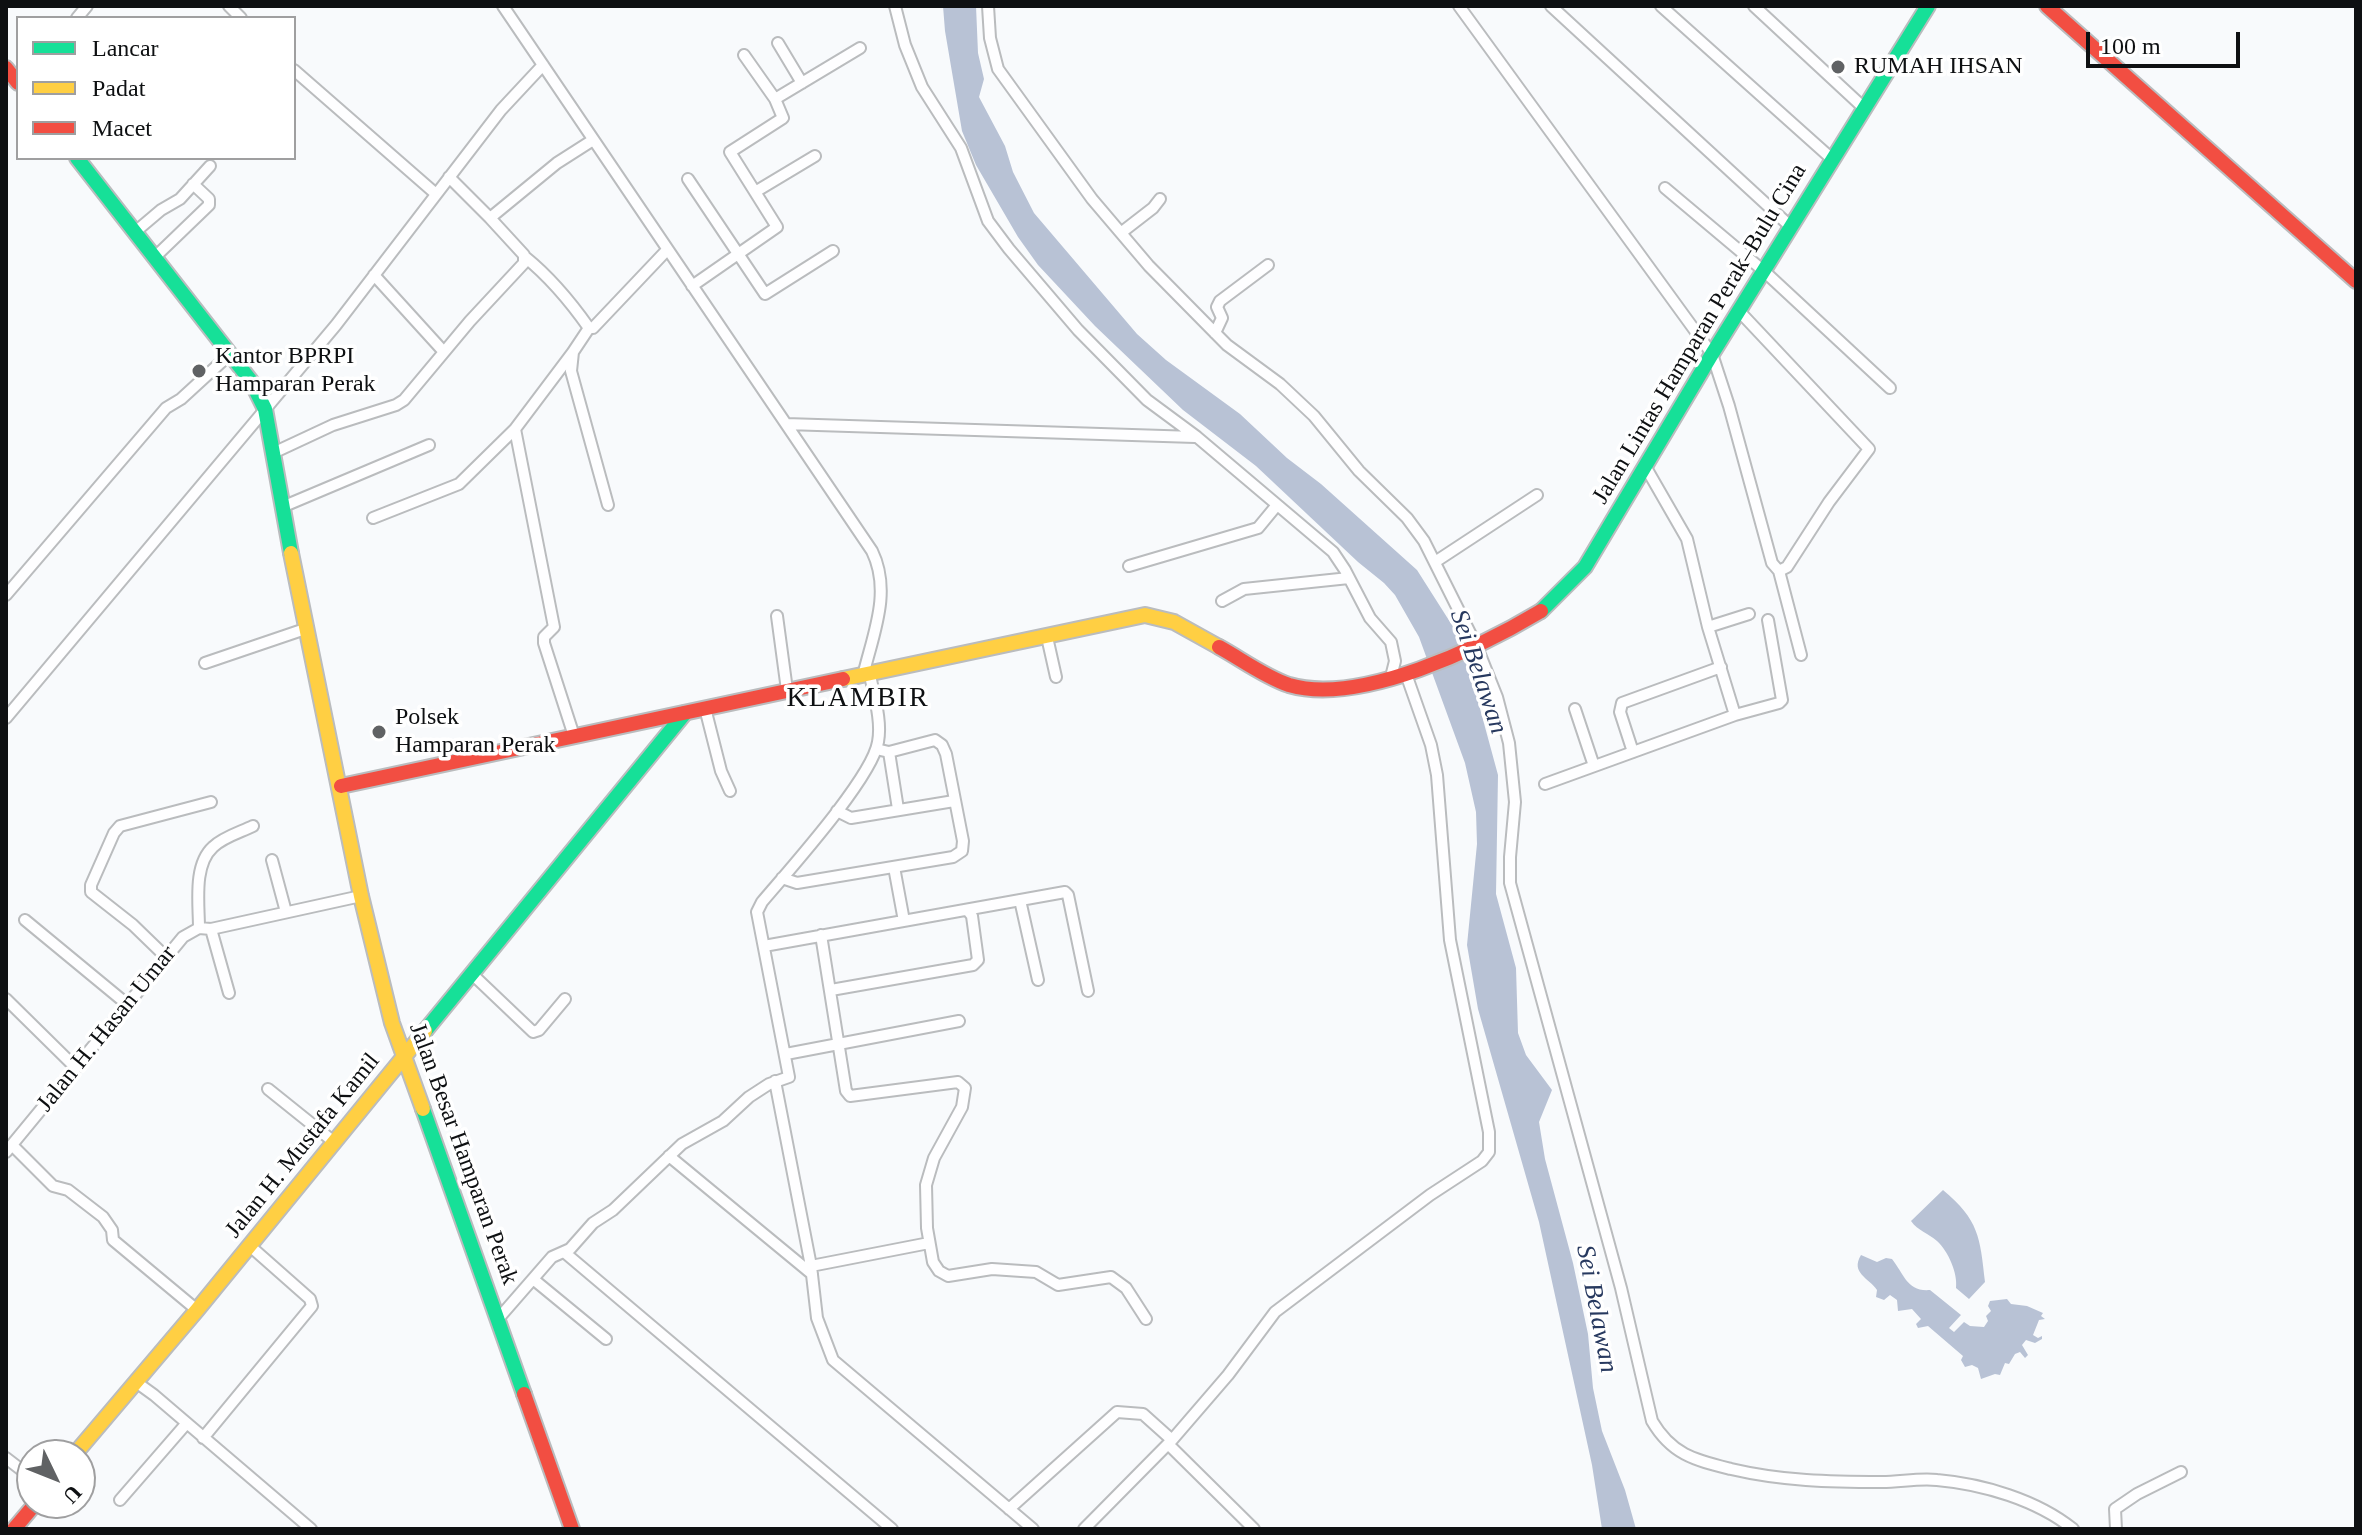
<!DOCTYPE html>
<meta charset="utf-8">
<style>
body{margin:0}
#map{position:relative;width:2362px;height:1535px;overflow:hidden;background:#f8fafc;font-family:Georgia,serif}
canvas{display:block}
.frame{position:absolute;inset:0;border:8px solid #0e1012;pointer-events:none}
.legend{position:absolute;left:16px;top:16px;width:280px;height:144px;box-sizing:border-box;background:#fff;border:2px solid #9f9fa0;margin:0;padding:10px 14px;list-style:none;font-size:24px;color:#0e1012}
.legend li{display:flex;align-items:center;gap:16px;height:40px}
.legend b{width:40px;border:2px solid #9f9fa0}
.north{position:absolute;left:16px;top:1439px;width:80px;height:80px;box-sizing:border-box;background:#fff;border:2px solid #9f9fa0;border-radius:50%;rotate:133deg;font-size:22px;font-weight:700;line-height:32px;text-align:center;color:#0e1012}
.north::after{content:'';display:block;margin:auto;width:28px;height:36px;background:#606264;clip-path:polygon(50% 0,100% 100%,50% 72%,0 100%)}
.scale{position:absolute;left:2086px;top:32px;width:154px;height:36px;box-sizing:border-box;border:4px solid #0e1012;border-top:0;padding-left:10px;font-size:24px;line-height:28px;white-space:nowrap;color:#0e1012;-webkit-text-stroke:6px #fff;paint-order:stroke}
</style>
<div id="map">
<canvas width="2362" height="1535"></canvas>
<div class="frame"></div>
<ul class="legend">
<li><b style="height:10px;background:#16e098"></b>Lancar</li>
<li><b style="height:10px;background:#ffcf43"></b>Padat</li>
<li><b style="height:10px;background:#f24e42"></b>Macet</li>
</ul>
<div class="north">U</div>
<div class="scale">100 m</div>
</div>
<script>
const g = document.querySelector('canvas').getContext('2d');
g.lineJoin = 'round';
function fillPath(path, color) { g.fillStyle = color; g.fill(path, 'evenodd'); }
function stroke(path, color, width, dash) { g.strokeStyle = color; g.lineWidth = width; g.lineCap = dash ? 'butt' : 'round'; g.setLineDash(dash || []); g.stroke(path); }
function drawText(font, color, halo, rows, align = 'center') {
  g.font = font + ' Georgia,serif'; g.lineWidth = 7; g.setLineDash([]); g.textBaseline = 'middle'; g.strokeStyle = halo; g.fillStyle = color; for (const [text, x, y, turn = 0] of rows) {
    g.save(); g.translate(x, y); g.rotate((+turn || 0) * Math.PI / 180); g.textAlign = isNaN(turn) ? turn : align; if (halo) g.strokeText(text, 0, 0); g.fillText(text, 0, 0); g.restore();
  }
}
fillPath(new Path2D(`
 M943 6H976L978 53 984 79 979 97 1005 146 1013 172 1034 213 1137 334 1166 360 1240 414 1287 458 1321 484 1417 570 1457 633 1469 668 1498 775 1496 894 1516 968 1518 1033 1526 1055 1552 1090 1539 1122 1545 1159 1573 1263 1588 1334 1593 1388 1602 1431 1625 1490 1636 1529H1602L1592 1465 1539 1222 1478 1009 1467 945 1477 844 1476 812 1465 763 1419 637 1395 595 1384 583 1358 562 1256 466 1183 410 1095 326 1038 265 1018 237 976 165 962 131 945 31Z
 M1943 1190C1979 1220 1980 1237 1985 1282L1969 1299 1956 1288C1958 1273 1948 1251 1937 1241 1928 1233 1918 1231 1911 1221Z
 M1861 1255 1877 1262 1886 1258 1892 1259C1904 1274 1907 1292 1930 1290L1961 1315 1949 1328 1954 1332 1964 1322 1970 1326 1984 1327 1988 1321 1986 1316 1991 1311 1988 1306 1990 1301 2007 1299 2011 1304 2027 1306 2043 1313 2041 1316 2045 1319 2039 1320 2033 1335 2038 1338 2042 1336V1339L2035 1343 2026 1340 2022 1345 2028 1355 2025 1358 2020 1352 2015 1354 2009 1364 2005 1363 2000 1375 1995 1374 1981 1379 1978 1368 1972 1365 1965 1367 1961 1360 1963 1356 1928 1326 1918 1328 1916 1324 1921 1319 1912 1309 1898 1311 1897 1300 1890 1295 1884 1300 1876 1297 1877 1290C1869 1278 1850 1273 1861 1255Z`), '#b8c2d5');
const street = new Path2D(`
 M229 6 241 18
 M503 6 872 551C892 592 873 634 863 676
 M895 6 905 45 922 87 961 148 988 221 1009 249 1078 330 1147 400 1197 437 1333 552 1345 570 1370 618 1391 642 1395 661 1391 677
 M988 6 990 38 998 69 1092 199 1149 266 1227 345 1280 384 1314 416 1359 471 1407 518 1424 541 1477 647 1497 697 1509 743 1515 802 1510 857V883L1621 1288 1652 1421C1672 1455 1695 1460 1731 1469 1782 1481 1830 1482 1882 1482 1900 1482 1919 1478 1937 1480 1983 1484 2037 1500 2073 1529
 M1459 6 1712 354 1729 406 1772 563 1779 571 1801 655
 M1551 6 1791 227
 M1661 6 1832 159
 M1754 6 1865 109
 M77 18 87 6
 M778 43 802 83
 M744 55 775 99
 M294 70 436 194
 M449 177 490 218
 M688 179 765 294 833 251
 M1665 188 1765 272 1890 388
 M755 192 815 156
 M135 232 161 210 180 199 210 166
 M1122 232 1153 208 1160 199
 M155 257 209 205V199L193 184
 M525 257C551 278 570 301 589 328
 M374 275 444 352
 M692 286 777 227 730 152 783 118 775 99 860 48
 M1739 311 1869 449 1829 502 1787 567 1779 571
 M1215 333 1222 318 1217 307 1220 301 1268 265
 M573 352 515 429 554 627 544 637V643L574 736
 M786 424 1195 437
 M273 453 333 425 396 405 404 400 470 321 524 263V255L490 218 557 163 593 140
 M1645 466 1687 539 1708 627 1735 715 1779 703 1782 700 1768 620
 M608 505 571 371 573 352 589 328H593L667 250
 M282 507 429 445
 M373 518 459 484 515 429
 M1435 562 1537 495
 M1129 566 1258 528 1277 505
 M6 595 166 408 181 399 230 354
 M1222 601 1244 589 1349 578
 M777 616 787 690
 M1708 627 1749 614
 M1047 637 1056 677
 M205 663 308 628
 M705 708 721 771 730 791
 M1575 709 1594 766
 M6 718 336 325 501 110 543 65
 M889 752 898 809
 M1633 752 1620 712 1622 703 1721 667
 M1545 784 1735 715
 M837 811 851 818 954 801
 M272 860 286 912
 M894 867 904 921
 M782 878 797 883 953 857 962 851 963 841 946 754 942 745 935 740 889 752 876 749
 M1020 900 1038 980
 M25 920 128 1005
 M199 928C199 904 193 865 213 847 223 837 241 832 253 826
 M211 929 229 993
 M821 935 846 1091 850 1096 958 1082 965 1088 962 1107 934 1158 926 1185 927 1228 933 1262 939 1271 948 1276 992 1269 1036 1272 1058 1285 1111 1277 1126 1288 1146 1319
 M764 946 1065 892 1068 895 1088 991
 M166 957 133 925 91 892V885L114 833 120 826 211 802
 M471 973 533 1032 539 1030 565 999
 M831 990 973 965 978 960 972 916 968 911
 M6 999 76 1068
 M786 1054 959 1021
 M775 1081 811 1266 817 1318 833 1360 1033 1529
 M268 1089 334 1142
 M12 1145 53 1186 68 1190 103 1217 112 1230 113 1240 197 1310
 M6 1152 183 937 199 928 211 929 361 896
 M669 1156 812 1274
 M564 1252 892 1529
 M811 1266 929 1243
 M533 1279 606 1339
 M498 1319 552 1257 570 1249 593 1223 613 1210 682 1144 723 1121 749 1097 769 1084 789 1077 757 912 762 902C789 870 872 778 878 742 882 721 874 696 870 675
 M136 1382 154 1395 311 1529
 M203 1438 312 1306 310 1299 250 1246
 M1168 1444 1254 1529
 M6 1458 32 1478
 M120 1500 186 1424
 M1009 1509 1117 1412 1143 1414 1172 1440
 M1084 1529 1172 1440 1228 1375 1275 1312 1430 1195 1482 1161 1489 1152V1132L1450 940 1437 775 1431 745 1406 674
 M2116 1529 2115 1509 2137 1494 2181 1472`);
const fast = new Path2D(`
 M77 158 251 381 265 409 291 553
 M1541 611 1585 567 1712 354 1928 6
 M425 1031 685 713
 M423 1109 524 1394`);
const slow = new Path2D(`
 M291 553 361 896 392 1023 423 1109
 M843 679 1145 615 1174 622 1219 647
 M74 1455 197 1310 425 1031`);
const jam = new Path2D(`
 M2047 6 2356 281
 M6 68 18 83
 M1219 647C1241 659 1265 677 1289 685 1360 706 1481 647 1541 611
 M341 786 843 679
 M524 1394 572 1529
 M14 1529 36 1503`);
stroke(street, '#babcbe', 14);
stroke(fast, '#babcbe', 18);
stroke(slow, '#babcbe', 18);
stroke(jam, '#babcbe', 18);
stroke(street, '#fefeff', 10);
stroke(fast, '#16e098', 14);
stroke(slow, '#ffcf43', 14);
stroke(jam, '#f24e42', 14);
for (const [x, y, r, color] of [
 [1838,67,8,"#606264"],
 [199,371,8,"#606264"],
 [379,732,8,"#606264"]
]) { const dot = new Path2D(); dot.arc(x, y, r, 0, 2 * Math.PI); g.fillStyle = color; g.fill(dot); stroke(dot, '#fff', 3); }
drawText('24px', '#0e1012', '#fff', [
 ["RUMAH IHSAN",1854,67],
 ["Kantor BPRPI",215,357],
 ["Hamparan Perak",215,385],
 ["Polsek",395,718],
 ["Hamparan Perak",395,746]
], 'left');
drawText('24px', '#0e1012', '#fff', [
 ["Jalan Lintas Hamparan Perak–Bulu Cina",1700,334,-59],
 ["Jalan H. Hasan Umar",107,1029,-51],
 ["Jalan H. Mustafa Kamil",303,1146,-51],
 ["Jalan Besar Hamparan Perak",463,1154,70]
]);
drawText('italic 26px', '#27395f', '#fff', [
 ["Sei Belawan",1478,672,71],
 ["Sei Belawan",1596,1309,79]
]);
g.letterSpacing = '2px';
drawText('28px', '#0e1012', '#fff', [
 ["KLAMBIR",858,699]
]);
g.letterSpacing = '0px';
</script>
